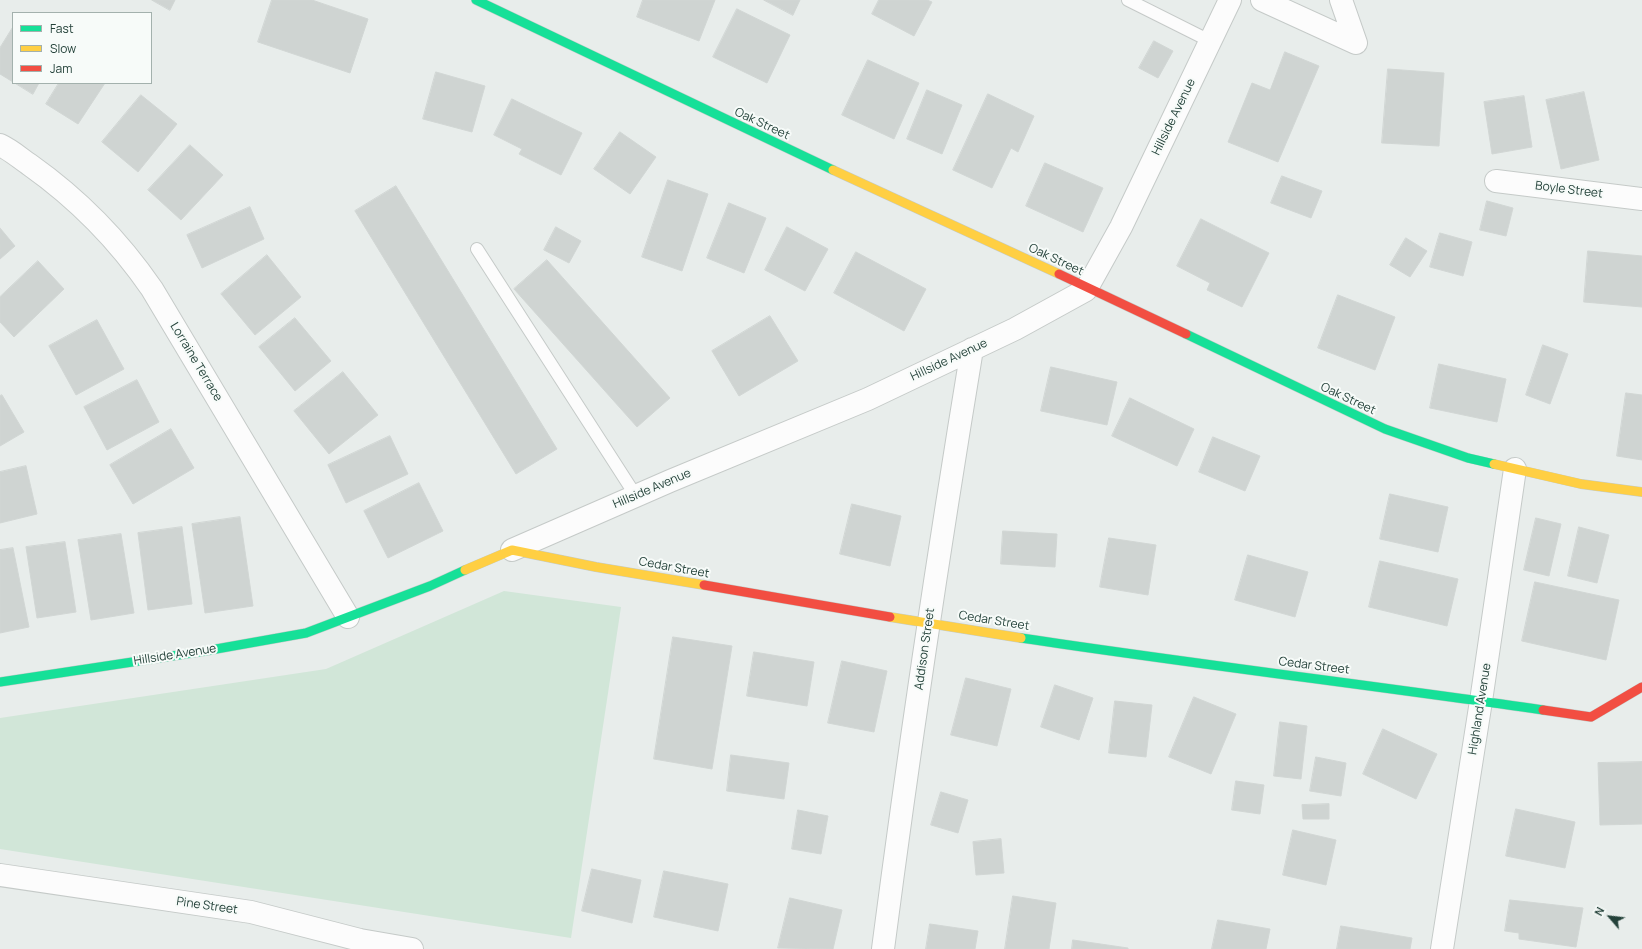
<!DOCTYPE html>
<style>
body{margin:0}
#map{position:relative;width:1642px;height:949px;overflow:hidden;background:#e8edeb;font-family:Manrope,sans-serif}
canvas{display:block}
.legend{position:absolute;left:12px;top:12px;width:140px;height:72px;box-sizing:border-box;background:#f7fbf9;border:1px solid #a3b1ad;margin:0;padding:5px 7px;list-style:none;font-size:12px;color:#24423a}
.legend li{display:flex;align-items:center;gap:8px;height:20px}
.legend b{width:20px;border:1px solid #a3b1ad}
.north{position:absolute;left:1590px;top:897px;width:40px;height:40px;-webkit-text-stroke:3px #f7fbf9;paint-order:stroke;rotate:298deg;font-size:11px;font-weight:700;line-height:16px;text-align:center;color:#24423a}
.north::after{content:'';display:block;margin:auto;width:14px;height:18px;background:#24423a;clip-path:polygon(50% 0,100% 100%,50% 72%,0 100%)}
</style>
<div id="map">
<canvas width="1642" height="949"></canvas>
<ul class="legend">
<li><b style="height:5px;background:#16e098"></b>Fast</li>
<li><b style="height:5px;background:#ffcf43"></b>Slow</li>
<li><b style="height:5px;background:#f24e42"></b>Jam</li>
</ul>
<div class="north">N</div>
</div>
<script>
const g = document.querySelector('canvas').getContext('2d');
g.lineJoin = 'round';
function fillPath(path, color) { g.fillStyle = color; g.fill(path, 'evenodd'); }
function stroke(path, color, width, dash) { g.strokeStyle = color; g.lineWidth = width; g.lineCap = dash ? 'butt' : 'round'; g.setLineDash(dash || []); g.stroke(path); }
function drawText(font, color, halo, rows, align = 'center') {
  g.font = font + ' Manrope,sans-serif'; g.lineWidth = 4; g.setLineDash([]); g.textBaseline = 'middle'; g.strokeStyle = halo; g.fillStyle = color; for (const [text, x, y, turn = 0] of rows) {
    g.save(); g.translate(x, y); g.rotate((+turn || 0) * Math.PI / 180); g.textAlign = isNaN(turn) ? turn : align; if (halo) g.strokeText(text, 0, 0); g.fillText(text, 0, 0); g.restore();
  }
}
fillPath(new Path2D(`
 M504 591 621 607 571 938 0 849V718L326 669Z`), '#d1e6d8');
const building = new Path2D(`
 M152 0H175L170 10Z
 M272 0H312L368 19 350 73 258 42Z
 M643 0H715L699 41 637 17Z
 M764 0H800L793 15Z
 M879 0H927L932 2 914 36 872 14Z
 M737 9 790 35 767 83 713 57Z
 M13 27V82L0 74V48Z
 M1154 41 1173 51 1158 78 1139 68Z
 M1285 52 1319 66 1278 162 1228 142 1252 83 1270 90Z
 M868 60 919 83 894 139 842 115Z
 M1388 69 1444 73 1439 146 1382 143Z
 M436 72 485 86 472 132 423 119Z
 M15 83H39L33 94Z
 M59 83H105L78 124 46 104Z
 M927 90 962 105 942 154 907 139Z
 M1584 92 1599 160 1561 169 1546 100Z
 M988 94 1034 116 1018 152 1011 148 992 188 953 170Z
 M141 95 177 124 138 172 102 142Z
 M1524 96 1532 147 1492 154 1484 102Z
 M512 99 582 133 561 175 519 154 522 149 494 135Z
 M620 132 656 157 630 194 594 169Z
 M190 145 223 175 181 220 148 190Z
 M1045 163 1103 188 1083 232 1026 206Z
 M1282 176 1322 191 1311 218 1271 203Z
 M668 180 708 194 682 271 642 257Z
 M396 186 557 449 516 474 355 211Z
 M1487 201 1513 208 1506 236 1480 230Z
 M729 203 766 218 744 273 707 258Z
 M250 207 264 239 202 268 187 235Z
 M1201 219 1269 253 1242 307 1207 290 1210 283 1177 266Z
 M556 227 581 241 569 263 544 250Z
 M787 227 828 249 805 291 765 270Z
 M0 228 15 246 0 259Z
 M1440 233 1472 242 1463 276 1430 267Z
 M1406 238 1427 251 1410 277 1390 265Z
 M1588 251 1642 256V307L1584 302Z
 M856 252 926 289 904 331 834 293Z
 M267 255 301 297 255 335 221 294Z
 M547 260 670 398 637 427 514 289Z
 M38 261 64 289 14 337 0 322V297Z
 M1338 295 1395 317 1375 370 1318 348Z
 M770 316 798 361 739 396 712 351Z
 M295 318 331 361 295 391 259 347Z
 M97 320 124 369 76 395 49 346Z
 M1543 345 1568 354 1550 404 1526 395Z
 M1439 364 1506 379 1497 422 1430 408Z
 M1051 367 1117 382 1107 425 1041 411Z
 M343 372 378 415 329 454 294 411Z
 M137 380 159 422 107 450 84 407Z
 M1626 393 1642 395V460L1617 456Z
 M2 395 24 432 0 446V396Z
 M1130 398 1194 429 1177 466 1112 436Z
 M171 429 194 468 133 504 110 465Z
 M390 436 408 474 346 503 328 465Z
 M1213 437 1260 456 1245 491 1199 472Z
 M26 466 37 514 0 523V472Z
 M419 483 443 531 388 558 364 511Z
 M1390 494 1448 507 1438 552 1380 539Z
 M852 504 901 516 890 566 840 554Z
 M240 517 253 606 205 613 192 524Z
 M1536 518 1561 524 1549 576 1524 570Z
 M182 527 192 604 148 610 138 533Z
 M1579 527 1609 535 1597 583 1568 576Z
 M1003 531 1057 534 1055 567 1001 564Z
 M121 534 134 613 91 620 78 540Z
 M1109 538 1156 545 1148 595 1100 587Z
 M65 542 76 612 37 618 26 547Z
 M13 548 29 627 0 633V550Z
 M1248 555 1308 572 1295 617 1235 600Z
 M1380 561 1458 579 1447 626 1369 607Z
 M1535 582 1619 600 1606 660 1522 641Z
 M673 637 732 646 712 769 654 759Z
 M754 652 814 662 807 706 747 696Z
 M842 661 887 671 874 732 828 723Z
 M966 678 1011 689 997 746 951 735Z
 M1055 685 1093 698 1079 740 1041 727Z
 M1194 697 1236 714 1211 774 1169 757Z
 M1115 701 1152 705 1146 757 1109 753Z
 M1280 722 1307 726 1301 779 1274 776Z
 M1383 729 1437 754 1416 799 1363 774Z
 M731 755 789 763 784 799 727 791Z
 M1316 757 1346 763 1341 796 1310 791Z
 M1642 762V824L1600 825 1598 763Z
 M1236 781 1264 785 1260 814 1232 810Z
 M941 792 968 800 958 833 931 825Z
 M1329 804V819H1303L1302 805Z
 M1516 809 1575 822 1565 868 1506 856Z
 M798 810 828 816 821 854 792 849Z
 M1293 830 1336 840 1326 885 1283 875Z
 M1001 839 1004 873 976 875 973 842Z
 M592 869 641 880 632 923 582 911Z
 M664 871 728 884 718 931 654 917Z
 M1013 896 1056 903 1049 949H1005Z
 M790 898 842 910 833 949 778 948Z
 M1510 900 1583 908 1576 947 1519 939V933L1505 931Z
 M1218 920 1270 929 1266 949H1212Z
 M930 924 978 931 975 949H926Z
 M1341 926 1412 938 1410 949H1337Z
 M1073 940 1128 948V949H1072Z`);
fillPath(building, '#cfd4d2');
stroke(building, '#d1d6d4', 1);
const lane = new Path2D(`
 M1128 0 1210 41
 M477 249 636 496`);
const street = new Path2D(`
 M1262 0 1356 43 1341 0
 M0 145C11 150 21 159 30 165 78 199 119 241 152 289L348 617
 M1496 181 1642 199
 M512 550 670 481 868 399 1015 329 1086 290 1121 227 1230 0
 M0 875 251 912 360 940 412 949
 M883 949C909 749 939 549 972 349
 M1442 949 1481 701 1515 469`);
const fast = new Path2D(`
 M476 0 833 170
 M1186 334 1385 429 1468 458 1494 464
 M1021 638C1194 664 1369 685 1543 710
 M0 682 205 651 306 633 430 586 465 570`);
const slow = new Path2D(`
 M833 170 1059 274
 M1494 464 1581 484 1642 492
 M465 570 512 550 596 567 704 585
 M890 617 1021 638`);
const jam = new Path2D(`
 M1059 274 1186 334
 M704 585 890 617
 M1543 710 1591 717 1642 687`);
stroke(lane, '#c5cac8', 14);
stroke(street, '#c5cac8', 24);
stroke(fast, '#c3cbc8', 10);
stroke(slow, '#c3cbc8', 10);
stroke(jam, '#c3cbc8', 10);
stroke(lane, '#fcfcfc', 12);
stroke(street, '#fcfcfc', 22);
stroke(fast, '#16e098', 9);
stroke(slow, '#ffcf43', 9);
stroke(jam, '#f24e42', 9);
drawText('12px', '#24423a', '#f7fbf9', [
 ["Hillside Avenue",1174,117,-64],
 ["Oak Street",762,124,25],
 ["Boyle Street",1569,190,7],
 ["Oak Street",1056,260,25],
 ["Hillside Avenue",949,360,-25],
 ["Lorraine Terrace",196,362,59],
 ["Oak Street",1348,399,25],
 ["Hillside Avenue",652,489,-23],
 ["Cedar Street",674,568,10],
 ["Cedar Street",994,621,9],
 ["Addison Street",925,649,-82],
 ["Hillside Avenue",175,655,-9],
 ["Cedar Street",1314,666,7],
 ["Highland Avenue",1480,709,-81],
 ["Pine Street",207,906,8]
]);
</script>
